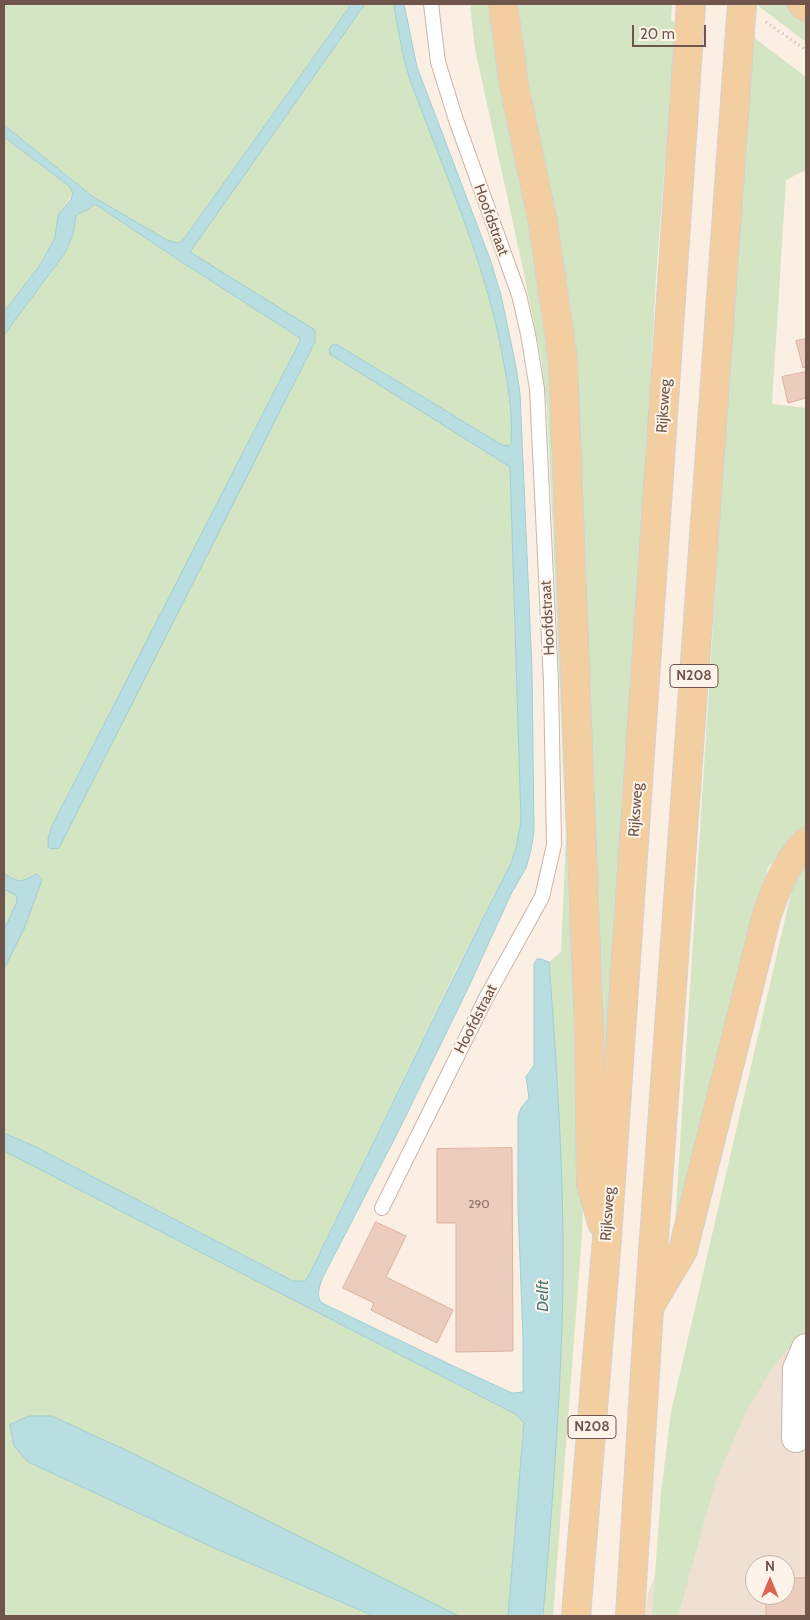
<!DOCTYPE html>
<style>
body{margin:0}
#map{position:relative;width:810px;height:1620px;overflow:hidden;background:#faefe2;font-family:Cabin,sans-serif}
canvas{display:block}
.frame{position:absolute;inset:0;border:5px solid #6f554b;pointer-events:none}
.north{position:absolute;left:745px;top:1555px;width:50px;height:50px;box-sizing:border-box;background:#fdf3e8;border:1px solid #c4b4a9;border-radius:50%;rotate:0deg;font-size:14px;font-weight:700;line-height:20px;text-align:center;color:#6f554b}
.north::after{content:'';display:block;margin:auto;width:18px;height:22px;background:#d96552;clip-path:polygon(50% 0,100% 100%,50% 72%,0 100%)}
.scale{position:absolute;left:632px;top:25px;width:74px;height:22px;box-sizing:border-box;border:2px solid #6f554b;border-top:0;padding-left:6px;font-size:15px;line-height:18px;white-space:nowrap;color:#6f554b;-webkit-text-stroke:4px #fdf3e8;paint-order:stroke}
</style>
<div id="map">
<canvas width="810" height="1620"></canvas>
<div class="frame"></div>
<div class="north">N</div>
<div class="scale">20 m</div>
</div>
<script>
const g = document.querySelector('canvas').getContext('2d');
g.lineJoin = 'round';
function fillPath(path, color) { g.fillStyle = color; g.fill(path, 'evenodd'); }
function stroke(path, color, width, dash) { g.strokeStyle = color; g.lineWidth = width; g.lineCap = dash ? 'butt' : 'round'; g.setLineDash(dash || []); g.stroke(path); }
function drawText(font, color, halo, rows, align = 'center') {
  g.font = font + ' Cabin,sans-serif'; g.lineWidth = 4; g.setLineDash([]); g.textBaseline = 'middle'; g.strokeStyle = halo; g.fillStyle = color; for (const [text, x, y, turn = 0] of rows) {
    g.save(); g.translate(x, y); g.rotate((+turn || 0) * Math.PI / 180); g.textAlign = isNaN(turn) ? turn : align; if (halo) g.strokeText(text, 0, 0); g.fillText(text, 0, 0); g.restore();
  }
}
fillPath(new Path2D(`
 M806 1326V1616H644L649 1590 721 1419ZM755 1565H785V1595H755Z`), '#f0e0d1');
fillPath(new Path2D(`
 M4 4H352L183 240 178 243 167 240 92 196 4 125Z
 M365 4H394L403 55 410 80C450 187 500 294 510 409 511 420 515 436 509 446L502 445 336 344 332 345 510 467 521 821 516 848 511 863 456 970 308 1277 304 1281H293L34 1146 4 1133V335L65 253 73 234 76 216 80 213 87 210 95 204 177 259 300 338V341L52 826 48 839 59 848 315 342 189 252Z
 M470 4H496L550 307 585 1156 582 1235 553 1616H543L560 1365 559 1108 549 962 561 952 566 837 553 531 547 407 541 359 523 269 475 49Z
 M511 4H672L671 21 676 22 656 278 647 445 605 1060H602L587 676Z
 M756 4H788L806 17V42Z
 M753 37 806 77V170L786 180 772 404 806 408V829L768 867 681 1240H674L728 388Z
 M4 137 69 186 72 188 73 193 58 215 55 238 40 265 4 312Z
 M806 855V1335L786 1351 771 1370 745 1414 716 1480 678 1616H652L661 1493 671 1412 798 863Z
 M4 1151 517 1415 524 1423 508 1616H459L132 1453 29 1416 28 1462 214 1548 374 1616H4Z`), '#d3e5c2');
const water = new Path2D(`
 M352 4H365L190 252 315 330V342L59 848 51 849 48 847V839L52 826 300 341V338L177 259 95 204 87 210 80 213 76 216 73 234 65 253 4 335V312L40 265 55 238 58 215 71 199 73 193 69 186 4 137V125L92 196 167 240 178 243 183 240Z
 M394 4H404L417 67 490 259 501 295 515 362 520 393 532 670 534 832 531 850 526 868 511 894 470 984 398 1132 323 1277C320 1285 315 1296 322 1303L449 1364 512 1393 523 1392V1339L518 1206V1117L521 1108 529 1098 526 1077 534 1065V964L537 959H541L549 962C558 1083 566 1204 562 1325 559 1422 551 1520 543 1616H508L524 1423 517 1415 4 1151V1133L34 1146 293 1281H304L308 1277C376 1139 441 1000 511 863L516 848 521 821 510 467 330 354 329 349 332 345 336 344 502 445 509 446 511 443C513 419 509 393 505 370 489 269 445 175 410 80L403 55Z
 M4 874C23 884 19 882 37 874L42 880 24 929 4 969V930L17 902V896L4 889Z
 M29 1416H52L132 1453 459 1616H374L214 1548 28 1462 14 1446 10 1425Z`);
fillPath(water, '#b9dee1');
stroke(water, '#a0ced2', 1);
const building = new Path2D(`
 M806 339V367L803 368 796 341Z
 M806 372V398L788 403 782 377Z
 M512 1148 513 1351 456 1352V1223H437V1149Z
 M376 1222 406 1236 386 1277 453 1310 437 1343 371 1310 374 1303 343 1288Z
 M785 1578H806V1616H766V1595H785Z`);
fillPath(building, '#ecccbc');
stroke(building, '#ddb19e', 1);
const service = new Path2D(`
 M382 1208 486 998 542 897 554 845 551 682 537 389 528 334 519 295 456 120 438 62 431 4`);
const minor = new Path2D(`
 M796 1438 797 1369 806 1348`);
const primary = new Path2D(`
 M503 4 514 85 543 223 563 360 589 1031 591 1184 602 1223
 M802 4 806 7
 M651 1304 683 1250 766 918C775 890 786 863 806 842
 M576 1616 607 1238 691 4
 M630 1616 649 1308 739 45`);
stroke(service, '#c9b6aa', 16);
stroke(minor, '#c9b6aa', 30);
stroke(primary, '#d7cfcd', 30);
stroke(new Path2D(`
 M766 22 806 50`), '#d1afa0', 3, [1, 4]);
stroke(service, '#fff', 14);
stroke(minor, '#fff', 28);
stroke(primary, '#f3cea0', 28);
const primaryBridge = new Path2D(`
 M739 45 742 4`);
stroke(primaryBridge, '#d7cfcd', 30, []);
stroke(primaryBridge, '#f3cea0', 28);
drawText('12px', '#8e7367', null, [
 ["290",479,1204]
]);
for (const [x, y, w] of [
 [694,676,48],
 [592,1427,48]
]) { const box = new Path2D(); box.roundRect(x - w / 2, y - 11.5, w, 23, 4); g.fillStyle = '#fdf3e8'; g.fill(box); stroke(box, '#6f554b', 1); }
drawText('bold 14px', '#6f554b', null, [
 ["N208",694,676],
 ["N208",592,1427]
]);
drawText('15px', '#6f554b', '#fdf3e8', [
 ["Hoofdstraat",491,220,70],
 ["Rijksweg",664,406,-86],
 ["Hoofdstraat",548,618,-93],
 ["Rijksweg",636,810,-86],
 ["Hoofdstraat",476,1019,-63],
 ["Rijksweg",608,1214,-86]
]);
drawText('italic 16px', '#44757a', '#fdf3e8', [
 ["Delft",543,1296,-90]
]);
</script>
